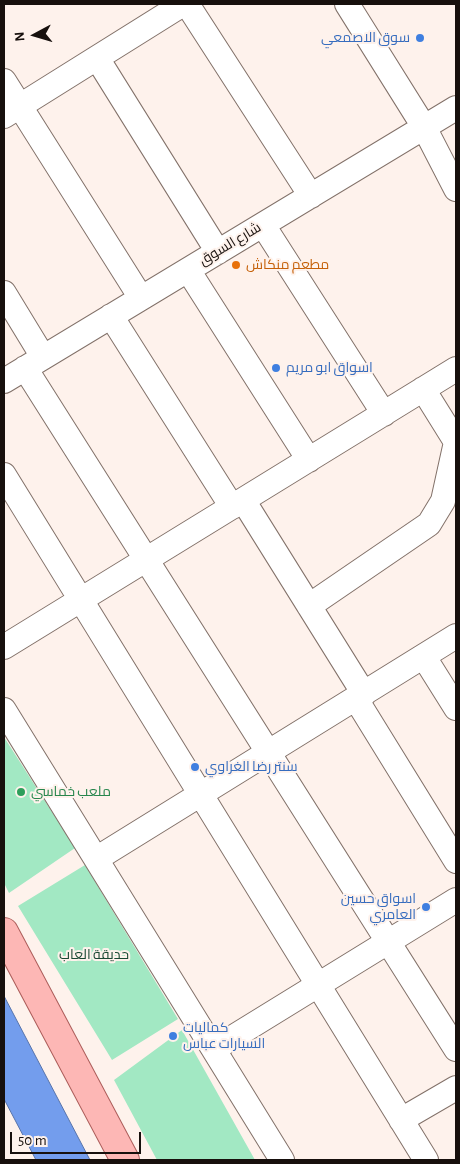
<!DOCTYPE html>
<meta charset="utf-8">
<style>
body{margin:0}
#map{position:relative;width:460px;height:1164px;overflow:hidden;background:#fef2ec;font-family:"Alegreya Sans",sans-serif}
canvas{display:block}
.frame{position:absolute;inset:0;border:5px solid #17100d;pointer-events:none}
.north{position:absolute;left:10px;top:10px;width:50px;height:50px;-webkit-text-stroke:4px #fef2ec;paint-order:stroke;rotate:264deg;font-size:14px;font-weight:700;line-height:20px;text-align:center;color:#17100d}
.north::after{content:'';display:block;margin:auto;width:18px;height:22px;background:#17100d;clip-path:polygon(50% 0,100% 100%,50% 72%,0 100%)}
.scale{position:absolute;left:10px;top:1132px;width:131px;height:22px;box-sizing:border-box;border:2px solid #17100d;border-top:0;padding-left:6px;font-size:15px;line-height:18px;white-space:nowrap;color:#17100d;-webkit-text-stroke:4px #fef2ec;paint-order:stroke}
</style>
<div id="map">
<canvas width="460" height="1164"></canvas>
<div class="frame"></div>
<div class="north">N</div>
<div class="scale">50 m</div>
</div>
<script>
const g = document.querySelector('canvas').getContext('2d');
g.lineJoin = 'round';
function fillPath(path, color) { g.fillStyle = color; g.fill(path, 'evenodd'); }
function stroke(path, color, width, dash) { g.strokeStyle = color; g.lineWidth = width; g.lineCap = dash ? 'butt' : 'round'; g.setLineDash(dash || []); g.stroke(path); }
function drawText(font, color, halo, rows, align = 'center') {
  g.font = font + ' "Alegreya Sans",Cairo,sans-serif'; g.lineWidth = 4; g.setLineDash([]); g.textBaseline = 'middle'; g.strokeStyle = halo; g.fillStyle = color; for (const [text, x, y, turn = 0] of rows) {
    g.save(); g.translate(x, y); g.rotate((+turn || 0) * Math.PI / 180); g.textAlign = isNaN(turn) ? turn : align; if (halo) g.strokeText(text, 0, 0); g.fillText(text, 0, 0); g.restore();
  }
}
fillPath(new Path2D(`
 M4 737 75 848 9 893 4 883Z
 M85 865 178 1019 112 1060 18 906Z
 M182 1030 255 1160H157L114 1080Z`), '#a2e8c3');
const water = new Path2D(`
 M4 996 90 1160H36L4 1099Z`);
fillPath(water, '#739ded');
stroke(water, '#5773aa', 1);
const minor = new Path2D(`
 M187 4 311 196
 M347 4 424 127 456 189
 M97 58 218 252
 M4 81 141 298
 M4 116 183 4
 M263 225 384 414
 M188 270 309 460
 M4 293 43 357
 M111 316 232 507
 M25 368 456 1049
 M4 381 456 108
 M4 475 426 1160
 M243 500 364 694
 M309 606 429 524 443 501 456 442 423 389
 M4 647 456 369
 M424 657 456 708
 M356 699 456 861
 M4 710 282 1160
 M96 859 456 636
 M214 1049 456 900
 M401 1120 456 1088`);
const major = new Path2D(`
 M4 932 125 1160`);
stroke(minor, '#827169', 26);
stroke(major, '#ac5d5a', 30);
stroke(minor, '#fff', 24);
stroke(major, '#fdb7b5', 28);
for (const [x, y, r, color] of [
 [420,38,5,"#3f7fe0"],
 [236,265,5,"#e8710a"],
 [276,368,5,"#3f7fe0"],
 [195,767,5,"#3f7fe0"],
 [21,792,5,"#2e9e5b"],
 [426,907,5,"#3f7fe0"],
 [173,1036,5,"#3f7fe0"]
]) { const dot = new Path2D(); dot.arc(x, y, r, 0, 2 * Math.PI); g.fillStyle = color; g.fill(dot); stroke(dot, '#fef2ec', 2); }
drawText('14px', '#366cbe', '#fef2ec', [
 ["سوق الاصمعي",410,38,"right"],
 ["اسواق ابو مريم",286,368],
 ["سنتر رضا الغراوي",205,767],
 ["اسواق حسين",416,899,"right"],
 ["العامري",416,915,"right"],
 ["كماليات",183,1028],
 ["السيارات عباس",183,1044]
], 'left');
drawText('14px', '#17100d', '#fef2ec', [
 ["شارع السوق",230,244,-31]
]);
drawText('14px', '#c56008', '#fef2ec', [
 ["مطعم منكاش",246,265]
], 'left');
drawText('14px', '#27864d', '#fef2ec', [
 ["ملعب خماسي",31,792]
], 'left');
drawText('14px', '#1a4833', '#fef2ec', [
 ["حديقة العاب",94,955]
]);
</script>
